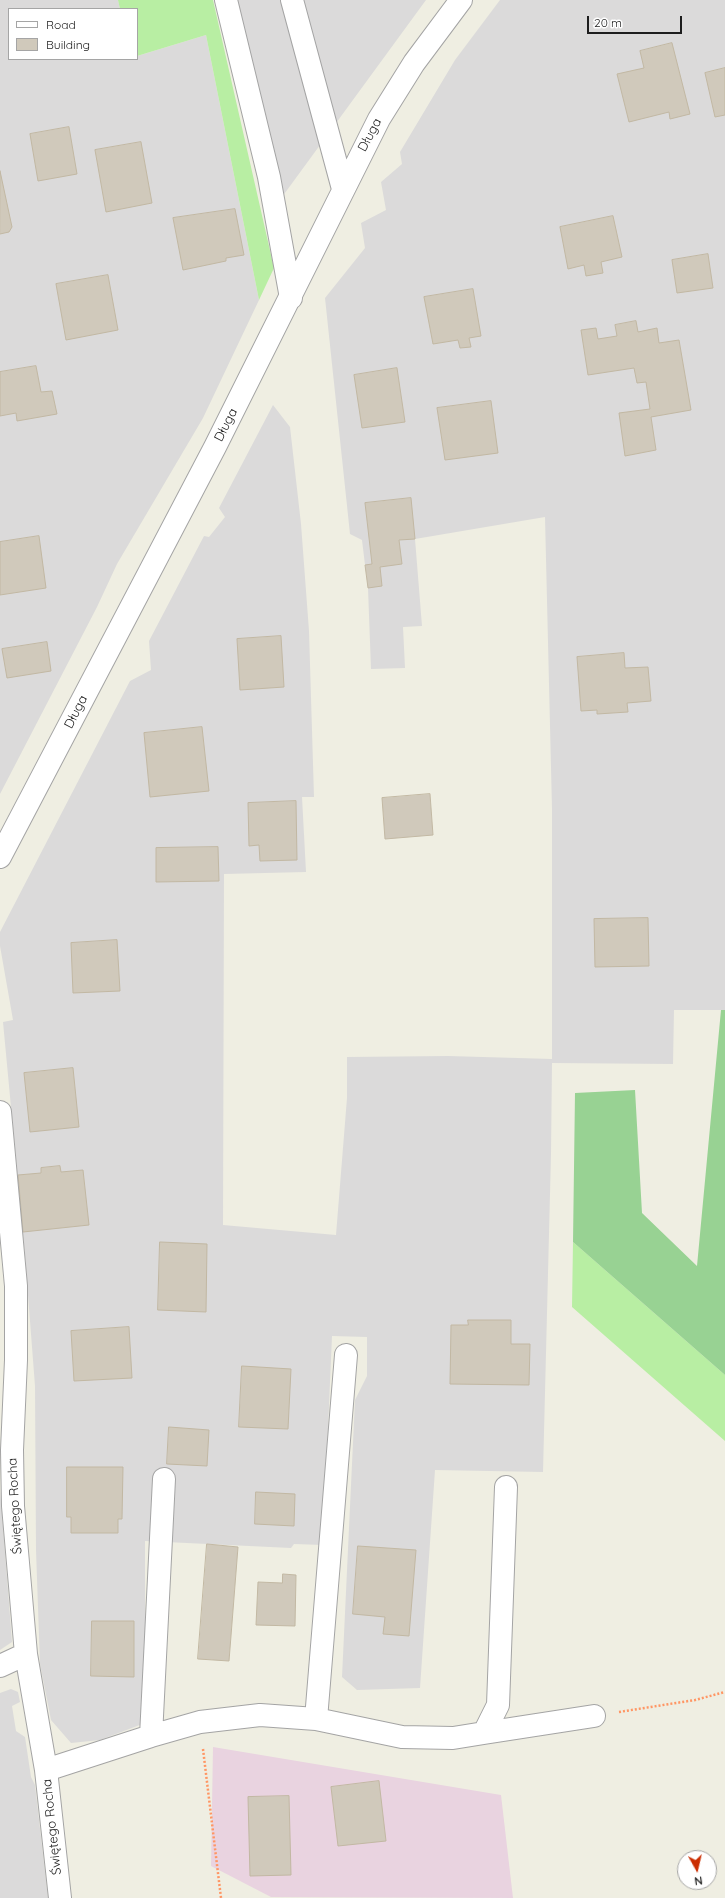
<!DOCTYPE html>
<meta charset="utf-8">
<style>
body{margin:0}
#map{position:relative;width:725px;height:1898px;overflow:hidden;background:#efeee2;font-family:Quicksand,sans-serif}
canvas{display:block}
.legend{position:absolute;left:8px;top:8px;width:130px;height:52px;box-sizing:border-box;background:#fff;border:1px solid #a5a5a5;margin:0;padding:5px 7px;list-style:none;font-size:12px;color:#1d1d1d}
.legend li{display:flex;align-items:center;gap:8px;height:20px}
.legend b{width:20px;border:1px solid #a5a5a5}
.north{position:absolute;left:677px;top:1850px;width:40px;height:40px;box-sizing:border-box;background:#fff;border:1px solid #a5a5a5;border-radius:50%;rotate:172deg;font-size:11px;font-weight:700;line-height:16px;text-align:center;color:#1d1d1d}
.north::after{content:'';display:block;margin:auto;width:14px;height:18px;background:#cb2d00;clip-path:polygon(50% 0,100% 100%,50% 72%,0 100%)}
.scale{position:absolute;left:587px;top:16px;width:95px;height:18px;box-sizing:border-box;border:2px solid #1d1d1d;border-top:0;padding-left:5px;font-size:12px;line-height:14px;white-space:nowrap;color:#1d1d1d;-webkit-text-stroke:3px #fff;paint-order:stroke}
</style>
<div id="map">
<canvas width="725" height="1898"></canvas>
<ul class="legend">
<li><b style="height:5px;background:#fff"></b>Road</li>
<li><b style="height:11px;background:#d0c9bb"></b>Building</li>
</ul>
<div class="north">N</div>
<div class="scale">20 m</div>
</div>
<script>
const g = document.querySelector('canvas').getContext('2d');
g.lineJoin = 'round';
function fillPath(path, color) { g.fillStyle = color; g.fill(path, 'evenodd'); }
function stroke(path, color, width, dash) { g.strokeStyle = color; g.lineWidth = width; g.lineCap = dash ? 'butt' : 'round'; g.setLineDash(dash || []); g.stroke(path); }
function drawText(font, color, halo, rows, align = 'center') {
  g.font = font + ' Quicksand,sans-serif'; g.lineWidth = 3; g.setLineDash([]); g.textBaseline = 'middle'; g.strokeStyle = halo; g.fillStyle = color; for (const [text, x, y, turn = 0] of rows) {
    g.save(); g.translate(x, y); g.rotate((+turn || 0) * Math.PI / 180); g.textAlign = isNaN(turn) ? turn : align; if (halo) g.strokeText(text, 0, 0); g.fillText(text, 0, 0); g.restore();
  }
}
fillPath(new Path2D(`
 M0 0H118L120 9H9V59H137V56L206 35 259 300 203 418 117 564 97 607 0 794Z
 M237 0H426L282 197 259 87Z
 M500 0H725V1010H674L673 1064 552 1063 551 1154 543 1472 435 1470 420 1688 357 1690 342 1677 355 1400 367 1376V1337L332 1336 323 1545 294 1544 291 1548 145 1541V1723L100 1740 71 1743 51 1720 40 1664 36 1550 35 1386 25 1256 3 1022 13 1020 0 946V932L130 681 151 670 149 641 204 536 209 537 225 517 219 508 273 405 290 427 301 524 309 631 314 797H302L306 872 224 874 223 1225 336 1235 347 1098V1057L448 1056 552 1059V809L545 517 415 539 422 626 403 627 405 668 371 669 368 588 365 565 362 540 350 534 325 298 365 248 361 223 386 210 381 182 402 164 400 152 455 60Z
 M0 1488 12 1642 0 1650Z
 M11 1689 18 1692 20 1702 12 1706 16 1731 25 1737 31 1777 35 1785 48 1898H0V1693Z`), '#dbdada');
fillPath(new Path2D(`
 M213 1747 501 1795 513 1898 271 1897 211 1866Z`), '#e9d3e0');
fillPath(new Path2D(`
 M118 0H213L274 268 259 300 206 35 137 56V9H120Z
 M573 1242 725 1375V1441L572 1307Z`), '#b8eea3');
fillPath(new Path2D(`
 M721 1010H725V1375L573 1242 575 1093 635 1090 642 1213 697 1266Z`), '#98d293');
const building = new Path2D(`
 M672 43 690 114 670 119 669 112 629 122 617 74 644 68 640 51Z
 M725 68V115L715 117 705 73Z
 M69 127 77 174 38 181 30 134Z
 M141 142 152 203 106 212 95 150Z
 M0 171 12 227 9 232 0 234Z
 M235 209 244 255 226 258V261L183 270 173 218Z
 M613 216 622 257 601 262 603 273 586 276 584 265 568 269 560 227Z
 M708 254 713 288 677 293 672 260Z
 M108 275 118 330 66 340 56 284Z
 M473 289 481 336 469 338 471 347 460 348 458 340 433 344 424 297Z
 M636 321 638 332 657 328 659 343 679 340 691 410 651 417 656 450 625 456 619 413 650 409 646 382 637 383 634 368 588 375 581 330 596 328 598 339 617 336 615 325Z
 M36 366 41 392 52 391 57 414 17 421 16 413 0 416V372Z
 M397 368 405 422 362 428 354 375Z
 M491 401 498 453 445 460 437 408Z
 M411 498 415 539 399 540 402 564 380 567 382 586 368 588 365 565 372 564 365 503Z
 M39 536 46 588 0 595V542Z
 M281 636 284 687 240 690 237 639Z
 M47 642 51 671 7 678 2 649Z
 M624 653 625 668 648 667 651 701 627 703 628 712 597 714V710L581 711 577 657Z
 M202 727 209 791 150 797 144 733Z
 M430 794 433 835 385 839 382 798Z
 M296 801 297 860 260 861 259 845 249 846 248 803Z
 M218 847 219 881 156 882V848Z
 M648 918 649 966 595 967 594 919Z
 M117 940 120 991 73 993 71 943Z
 M73 1068 79 1127 30 1132 24 1073Z
 M60 1166 61 1172 83 1170 89 1225 23 1232 18 1175 41 1173V1168Z
 M160 1242 207 1244 206 1312 158 1310Z
 M468 1320H511V1344H530L529 1385 450 1384 451 1325H468Z
 M129 1327 132 1378 74 1381 71 1331Z
 M242 1366 291 1369 288 1429 239 1427Z
 M169 1427 209 1430 207 1466 167 1464Z
 M67 1467H123L122 1519H118V1533H71V1517H67Z
 M256 1492 295 1494 294 1526 255 1524Z
 M207 1544 238 1547 229 1661 198 1659Z
 M358 1546 416 1550 409 1636 383 1634 385 1617 353 1614Z
 M283 1574 296 1575 295 1626 256 1625 258 1582 282 1583Z
 M92 1621H134V1677L91 1676Z
 M379 1781 386 1841 338 1846 331 1787Z
 M289 1796 291 1875 250 1876 248 1797Z`);
fillPath(building, '#d0c9bb');
stroke(building, '#c2b8a3', 1);
const minor = new Path2D(`
 M226 0 269 177 291 298
 M292 0 343 189
 M0 857 215 447 379 119 414 63 461 0
 M0 1112 16 1286V1360L12 1450 13 1506 26 1654 46 1770 60 1898
 M0 1666 26 1654
 M316 1719 346 1355
 M484 1733 594 1716
 M151 1736 164 1479
 M46 1770 151 1736 200 1722 260 1715 316 1719 402 1737 453 1738 484 1733 498 1705 506 1487`);
stroke(minor, '#a4a4a4', 24);
stroke(new Path2D(`
 M619 1712 695 1700 725 1692
 M203 1749 221 1898`), '#ff9664', 2.5, [2, 2]);
stroke(minor, '#fff', 22);
drawText('13px', '#1d1d1d', '#fff', [
 ["Długa",370,135,-62],
 ["Długa",226,425,-63],
 ["Długa",76,712,-63],
 ["Świętego Rocha",15,1506,-93],
 ["Świętego Rocha",52,1827,-96]
]);
</script>
